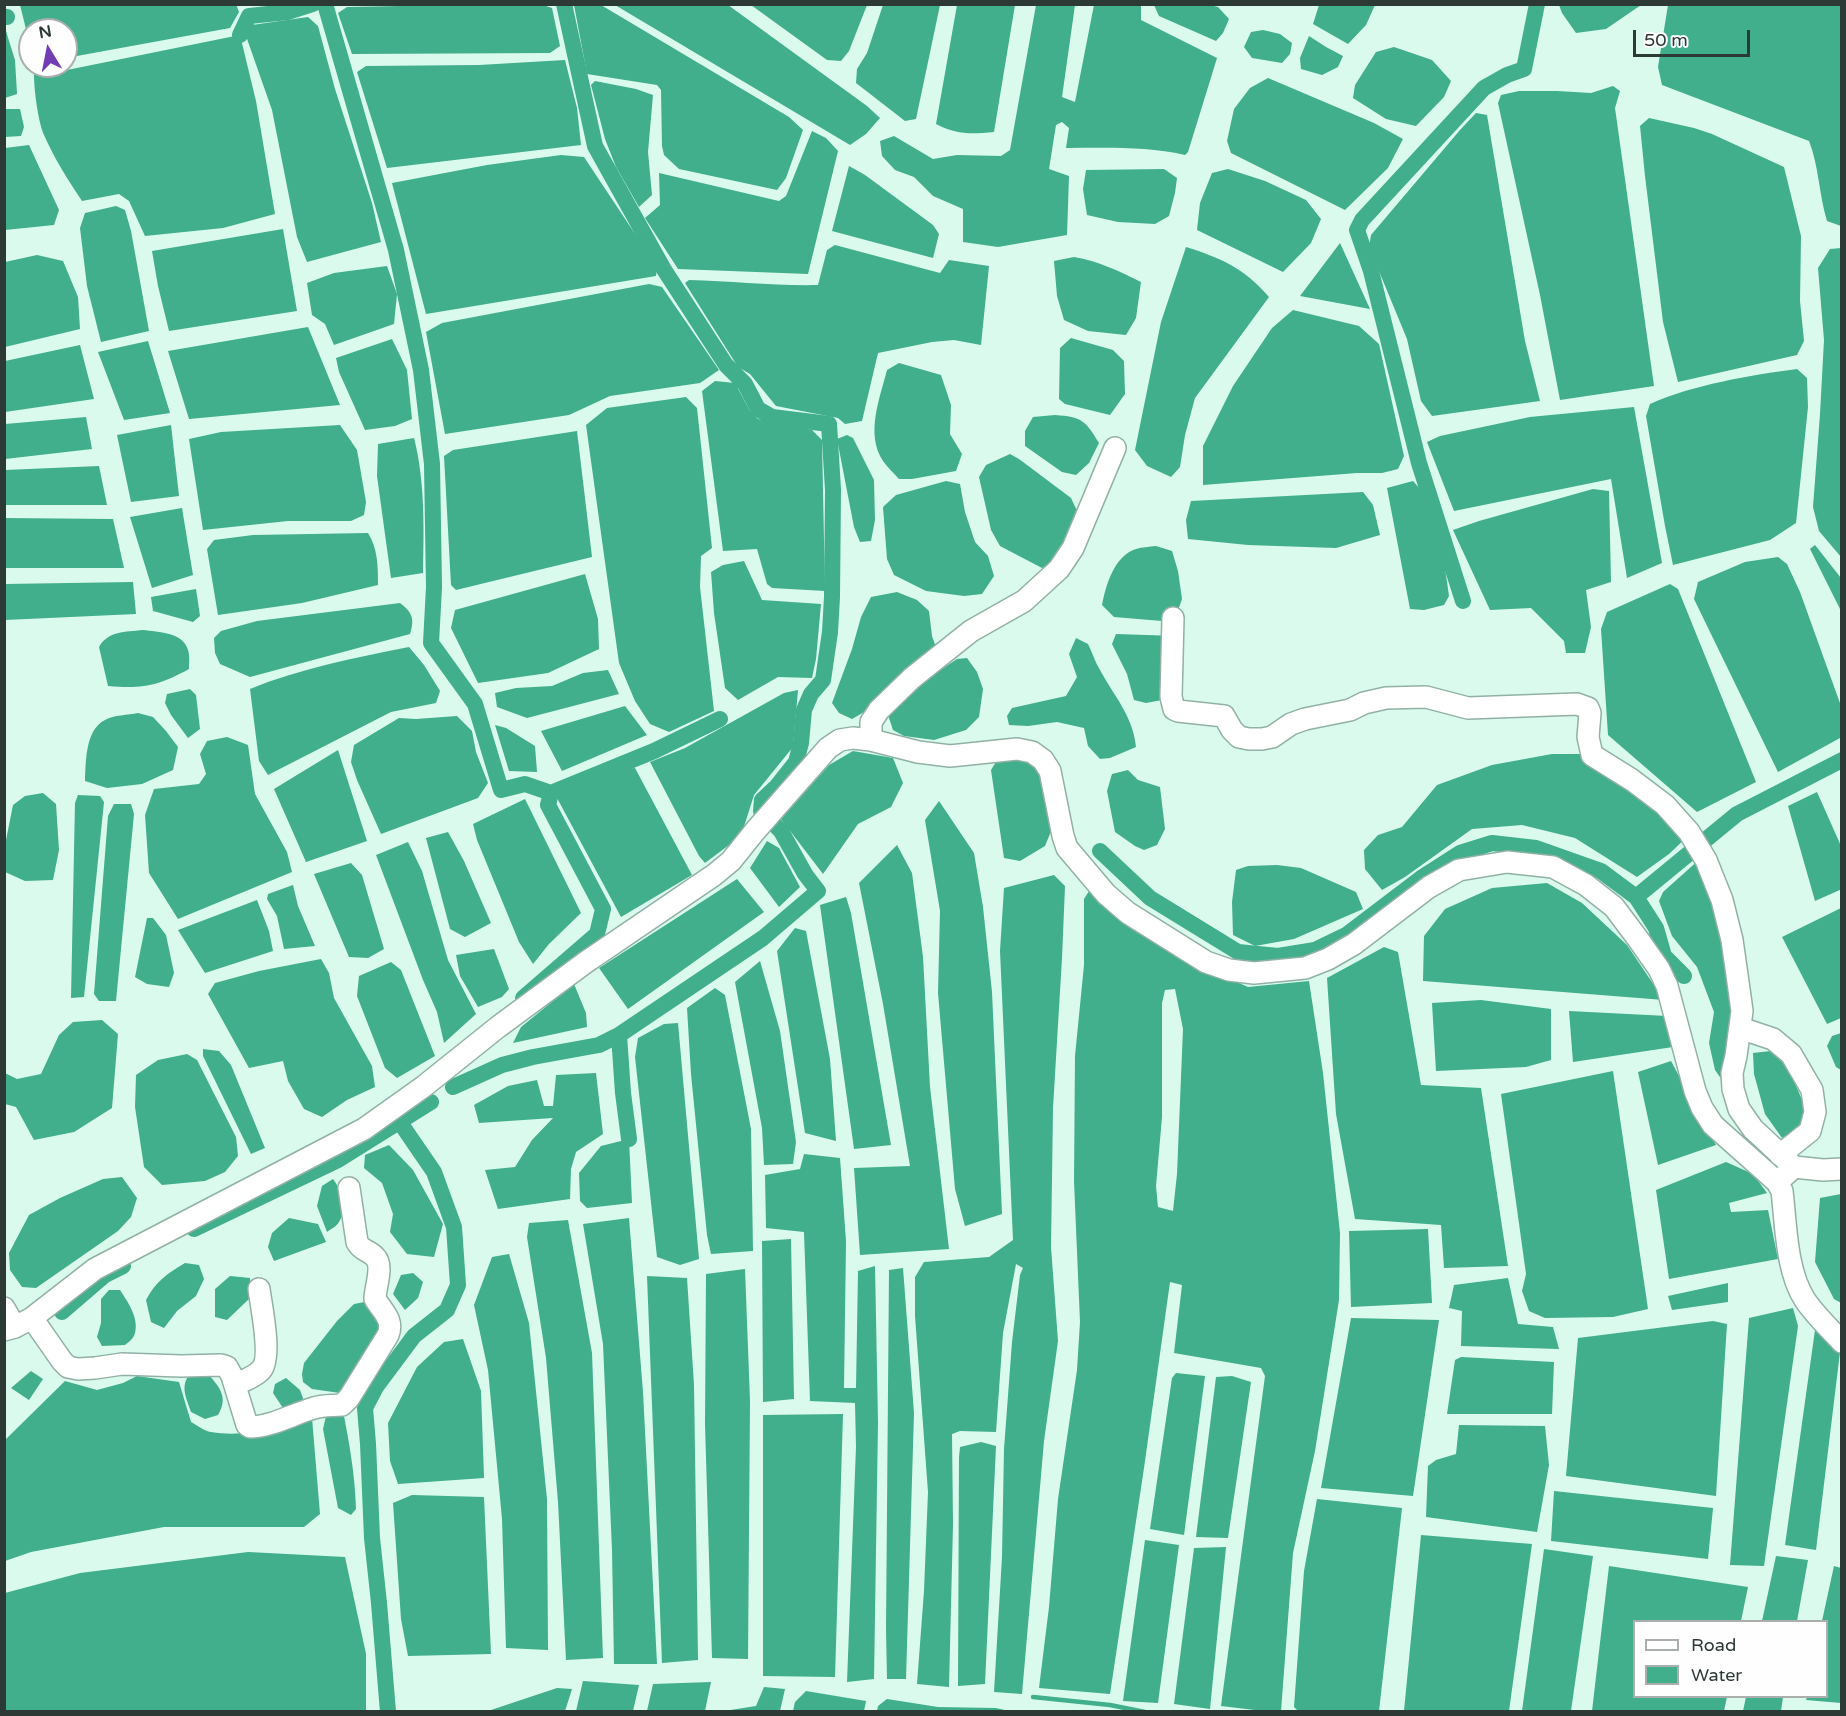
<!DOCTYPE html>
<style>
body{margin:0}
#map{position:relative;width:1846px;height:1716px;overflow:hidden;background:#d9faed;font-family:"Varela Round",sans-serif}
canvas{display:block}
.frame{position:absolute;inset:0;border:6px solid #2c3934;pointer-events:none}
.legend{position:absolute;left:1633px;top:1620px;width:195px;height:78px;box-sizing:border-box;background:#fefefe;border:2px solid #aaafad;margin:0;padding:8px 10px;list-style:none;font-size:18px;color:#2c3934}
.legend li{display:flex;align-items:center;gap:12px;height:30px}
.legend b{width:30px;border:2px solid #aaafad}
.north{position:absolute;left:18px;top:18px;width:60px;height:60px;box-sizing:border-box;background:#fefefe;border:2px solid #aaafad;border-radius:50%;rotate:350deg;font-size:16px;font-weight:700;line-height:24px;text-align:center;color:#2c3934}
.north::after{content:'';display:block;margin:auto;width:21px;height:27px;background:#743cb2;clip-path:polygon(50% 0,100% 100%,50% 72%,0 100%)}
.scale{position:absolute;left:1633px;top:30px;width:117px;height:27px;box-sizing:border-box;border:3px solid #2c3934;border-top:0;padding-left:8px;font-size:18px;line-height:21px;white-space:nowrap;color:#2c3934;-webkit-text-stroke:4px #fefefe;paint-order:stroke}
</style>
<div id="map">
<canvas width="1846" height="1716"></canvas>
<div class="frame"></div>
<ul class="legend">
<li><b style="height:8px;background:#fff"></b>Road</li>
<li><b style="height:16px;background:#41ae8c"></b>Water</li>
</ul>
<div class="north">N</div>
<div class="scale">50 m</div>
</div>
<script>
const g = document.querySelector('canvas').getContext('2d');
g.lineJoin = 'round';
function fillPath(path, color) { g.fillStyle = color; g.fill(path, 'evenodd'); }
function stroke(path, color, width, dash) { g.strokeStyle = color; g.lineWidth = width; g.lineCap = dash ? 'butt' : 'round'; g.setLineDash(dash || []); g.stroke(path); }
fillPath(new Path2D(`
 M236 4 239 12 230 28 66 58V30H30V45L20 5Z
 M452 5 540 4 552 8 560 46 550 53 352 54 338 13 347 7Z
 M574 5H601L789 117 803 130 786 178 777 190 679 169 664 155 662 146 661 90 657 85 587 74Z
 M615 5H728L867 106 880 118 866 134 850 145Z
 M751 5H867L849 51 841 61 827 60Z
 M883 5H940L916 119 905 121 856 83 857 69 867 53Z
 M957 5H1015L994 132C971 134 957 135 936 124Z
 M1036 5H1075L1062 97 1075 102 1094 5H1141V20L1217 58 1188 152 1185 155C1146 146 1106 148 1066 148L1069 128 1062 122 1056 125 1049 169 1069 176 1067 235 998 247 963 242V209L933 196 914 177 895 170 882 156 880 141 894 136 933 159 957 155 1001 156 1010 150Z
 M1154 5H1210L1218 7 1229 19 1223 33 1216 41 1159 16Z
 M1319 5V4L1375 5 1366 25 1348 44 1313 24Z
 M1559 5V4L1641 5 1606 29 1576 33 1562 13Z
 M1668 5H1841V226L1827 221C1819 195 1819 166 1809 141L1662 85 1658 67Z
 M308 17 318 26 335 89 372 203 381 242 307 262 297 237 272 110 246 36 252 25Z
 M5 28 15 60 17 94 5 98Z
 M1263 30 1280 34 1292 43 1290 54 1282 63 1252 58 1244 47 1251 32Z
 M240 35 256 101 275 214 223 228 145 236 129 201 119 194 82 201C68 180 54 158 44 135 38 121 34 90 34 74L67 70Z
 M1309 36 1326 47 1343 56 1338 67 1322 75 1301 69 1300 58Z
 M1394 47 1432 60 1451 81 1444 97 1416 126 1386 119 1353 98 1355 85 1376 52Z
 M565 60 577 108 581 145 387 168 357 72 366 66 479 65Z
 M1268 78 1374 123 1403 139 1388 168 1345 210 1231 153 1227 141 1234 109 1250 88Z
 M595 81 636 89 653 95 648 152 652 195 639 207 616 167 605 139 591 85Z
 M1613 86 1620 91 1615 108 1654 386 1560 400 1540 295 1498 103 1501 95 1519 91H1557L1591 93Z
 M5 109H20L24 127 21 136 5 137Z
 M1476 113 1487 115 1525 341 1540 401 1432 416 1421 401 1407 339 1369 247 1371 235 1460 130Z
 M1649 118 1694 128 1712 134 1784 167 1801 236 1800 301 1804 341 1797 355 1678 382 1663 322 1645 176 1640 126Z
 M812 131 826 138 838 151 808 274 678 269 645 218 660 205 659 173 779 201 786 196Z
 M29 145 59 210 54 225 5 230V148Z
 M561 155 584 157 657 267 656 276 426 314 392 183 487 165Z
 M849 166 865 175 933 225 939 234 933 258 832 231Z
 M1164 169 1177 178 1175 193 1169 216 1155 224 1118 222 1087 215 1083 189 1086 170Z
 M1228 169 1265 181 1306 200 1321 219 1311 243 1283 272 1197 230 1200 203 1212 173Z
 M116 206 125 210 131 231 149 331 101 342 87 286 80 228 85 213Z
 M283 229 297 311 169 331 158 286 152 251Z
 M1340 243 1370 309 1300 296Z
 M835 245 940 273 949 260 989 266 981 345 954 340 932 342 878 353 862 421 845 424 838 418 776 406 750 374 738 367 685 283 689 280C732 281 775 286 818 285L827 250Z
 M1186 247C1221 258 1244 268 1269 297L1195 398 1185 435 1180 467 1171 477 1147 466 1135 450 1161 322Z
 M1841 248H1842L1841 557 1819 531 1813 507 1820 414 1824 340 1818 268 1830 249Z
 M37 255 63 261 78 297 80 329 5 347V262Z
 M1074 257C1098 261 1119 271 1141 282L1136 318 1126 335 1088 331 1064 320 1057 296 1054 261Z
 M387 266 397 294 394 324 334 345 325 324 312 315 307 283 334 273Z
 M649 284 662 287 719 370 700 383 610 396 569 415 445 434 426 332 442 323Z
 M1293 310 1359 326 1379 344 1404 456 1398 469 1382 473H1357L1203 485V446L1233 386 1272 328Z
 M308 327 340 405 189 419 168 351Z
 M1071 338 1113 350 1124 361 1125 394 1110 415 1065 404 1059 399 1060 348Z
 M392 339 407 370 412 419 395 426 365 430 339 372 336 358Z
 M148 341 170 413 124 420 98 352Z
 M80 345 94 399 5 412V361Z
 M899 363 941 375 951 405 950 434 962 454 956 471 912 479H899C894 473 888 468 883 461 865 434 880 398 887 370Z
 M1797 369 1807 378 1808 407 1796 523 1770 540 1673 565 1665 526 1646 416 1650 404C1692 385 1751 375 1797 369Z
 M715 381 735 383 750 411 758 419 812 430 822 440 825 591 772 588 767 584 757 549 723 551 702 391Z
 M686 397 697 408 712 548 701 556 700 587 714 711 669 732 650 724 635 701 619 663 586 425 607 408Z
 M1634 407 1662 563 1627 578 1611 479 1454 511 1427 442 1440 436 1530 417Z
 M1055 415C1082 417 1085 420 1099 443L1089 463 1076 475 1062 472 1025 446V431L1033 417Z
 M86 417 92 449 5 459V424Z
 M171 425 179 496 131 502 117 435Z
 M340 425 357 450 366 502 364 515 351 521H288L203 530 189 439 221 432Z
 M577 431 592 557 456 590 451 585 444 456 453 450Z
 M847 435 853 438 874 480 875 520 871 541 860 542 854 527 837 439Z
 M414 438C425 481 424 528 423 573L391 578 377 476 378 444Z
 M1010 454 1019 459 1071 498 1078 513 1070 538 1047 566 1042 568 1000 546 991 530 979 477 986 465Z
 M99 466 107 505H5V470Z
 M946 481 960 484 965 512 975 542 988 556 994 576 982 594 964 596 926 591 894 575 887 559 883 507 896 495Z
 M1413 481 1420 489 1445 568 1449 596 1444 605 1424 610 1410 609 1387 488Z
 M1593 489 1609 491 1611 582 1586 590 1591 627 1585 653H1566L1564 641 1531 608 1490 610 1453 530 1479 521Z
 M1363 492 1373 505 1380 535 1336 548 1248 545 1188 539 1186 520 1191 501Z
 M182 508 193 575 152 588 130 517Z
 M4 518 113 519 124 568H5Z
 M368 533C378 549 378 567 378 585L302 603 218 615 207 549 214 540 253 535Z
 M1815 545 1841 578V611L1810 549Z
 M1156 546 1172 551 1178 571 1182 599 1174 622 1114 617 1102 605C1106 585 1114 556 1136 549 1142 547 1149 547 1156 546Z
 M1778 557 1787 564 1800 592 1841 706 1840 738 1778 772 1694 599 1698 582 1745 562Z
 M744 561 762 600 821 604 816 659 812 678 778 677 738 700 725 688 714 613 711 572 723 565Z
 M585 574 598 619 599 649 548 673 478 683 451 628 455 610Z
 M133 582 136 614 5 620V584Z
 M1670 584 1678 589 1756 782 1697 812 1608 735 1601 629 1607 612Z
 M196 589 200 616 193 622 153 611 151 597Z
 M897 592 917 600 929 611 932 636 937 650 871 708 852 719 839 713 832 703 852 649 861 617 871 597Z
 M400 603C412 612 415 619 410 634L250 677 220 664 215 653 214 638 221 631 257 621Z
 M143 630C158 632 183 632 188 650 190 656 189 663 189 669 158 686 143 689 108 686L99 647C108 631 125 632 143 630Z
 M1116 634 1176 636 1167 699 1146 703 1134 700 1127 674 1112 644Z
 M1076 638 1088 644C1092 652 1095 662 1100 670 1114 696 1133 716 1136 747L1110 758 1100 759 1088 746 1084 728 1057 722 1028 726 1009 725 1007 716 1012 708 1066 696 1077 677 1069 654Z
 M409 647 424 665 440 691 436 703 391 712 268 775 259 761 250 689C301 668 355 658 409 647Z
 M967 658 977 672 983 689 979 717 966 730 934 740 904 736 893 730 888 715 898 703 924 681 957 659Z
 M608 670 619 694 527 718 497 707 495 693 516 688 552 686 583 673Z
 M190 689 196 695 200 729 188 738 171 715 165 703 167 694Z
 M798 690 793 747 754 795 741 836 705 863 699 856 650 762 685 748 784 693Z
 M625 706 647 735 562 771 541 731Z
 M138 713 153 717 166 731 178 747 173 770 142 784 107 788 85 781C86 762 85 730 105 720 114 715 128 715 138 713Z
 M457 716 472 731 476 752 488 783 478 798 381 834 357 780 351 762 354 745 399 718 416 719Z
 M495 725 506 728 535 746 537 772 509 771Z
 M227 737 248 745 255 794 287 852 292 872 178 919 149 873 145 815 154 789 199 784 206 774 200 754 207 741Z
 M338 750 367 841 306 862 274 789Z
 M853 751 893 758 903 783 891 807 858 824 823 874 781 819 829 765Z
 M1552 754H1592L1690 834 1669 854 1637 877 1575 838 1522 825 1472 829 1405 877 1382 890 1365 869 1364 850 1378 835 1402 827 1437 785 1492 765Z
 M1003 757 1028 759 1045 773 1054 824 1045 846 1020 861 1004 858 991 770 996 762Z
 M635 768 692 875 621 917 557 798 617 769Z
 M1128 770 1138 780 1160 787 1165 829 1157 845 1144 850 1135 846 1115 832 1107 791 1112 774Z
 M1817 792 1841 846 1842 889 1815 901 1788 806Z
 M43 793 56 804 59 850 53 880 25 881 5 872V845L13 805 25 796Z
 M78 795 100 796 104 802 84 997 71 998 75 803Z
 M525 799 581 913 549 944 533 964 519 942 477 840 473 824Z
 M939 801 974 853 983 907 992 992 1002 1214 965 1226 955 1189 938 993 940 911 925 820Z
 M114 804H131L134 814 116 1001H99L94 994 108 816Z
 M448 832 464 861 491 923 465 937 450 929 426 838Z
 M767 841 779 848 800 887 779 907 750 868Z
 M408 842 422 871 448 960 476 1014 444 1043 437 1012 423 980 376 855Z
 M897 845 912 873 923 957 930 1087 949 1249 860 1255 854 1168 910 1166 883 1004 859 883Z
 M1701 858 1725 894 1739 1104 1715 1070 1709 1043 1714 1012 1697 967 1672 936 1659 901 1663 892Z
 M351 863 362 875 384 949 368 958 349 957 314 874Z
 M1277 865 1301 868 1356 892 1363 909 1294 939 1255 946 1233 935 1232 902 1236 870 1248 866Z
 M1054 875 1065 886 1062 958 1053 1108 1051 1247 1058 1341 1044 1441 1022 1694 994 1692 1002 1557 1004 1449 1012 1342 1020 1275 1023 1268 1016 1264 1003 1333 996 1432 960 1431 952 1434 953 1524 949 1687 917 1684 924 1591 928 1492 915 1316V1277L924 1262 989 1257 1013 1240 1000 951 1004 888Z
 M737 879 764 912 628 1009 599 968Z
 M1547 883 1582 903 1627 945 1664 1000 1423 981 1424 936 1445 909 1492 888Z
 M293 885 298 906 315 946 284 949 277 916 267 899 268 894Z
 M1091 888 1201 966 1248 987 1309 981 1323 1073 1340 1233 1339 1300 1315 1451 1293 1553 1281 1711H1263L1221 1706 1265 1376 1261 1368 1174 1353 1182 1285 1170 1282 1144 1468 1110 1694 1039 1688 1049 1607 1058 1499 1077 1370 1080 1322 1074 1181 1075 1056 1084 965V899ZM1175 989 1183 1029 1177 1174 1173 1211 1158 1207 1156 1186 1162 1117V1003L1165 990Z
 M846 897 851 913 891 1145 854 1149 820 905Z
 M257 900 269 931 273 951 205 973 178 930Z
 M1841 908V1018L1827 1024 1782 937Z
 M147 918H153L166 935 174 973 169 987 147 984 135 977Z
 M795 928 806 931 830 1059 836 1141 805 1133 777 951Z
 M1384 947 1398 952 1421 1085 1481 1088 1508 1266 1444 1268 1441 1225 1355 1219 1336 1114 1327 978Z
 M494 949 509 989 502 997 478 1007 460 976 456 955Z
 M321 959 329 973 334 998 372 1066 375 1087 347 1100 322 1117 304 1109 288 1081 283 1061 249 1068 208 994 215 983 259 971Z
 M760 961 780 1031 796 1142 793 1164 764 1165 762 1128 735 982Z
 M391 962 401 970 435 1056 397 1078 385 1068 357 996 359 976Z
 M574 984 586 1013 587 1027 513 1043 521 1027Z
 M715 988 725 995 751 1129 753 1251 711 1254 707 1235 691 1074 687 1008Z
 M1481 1000 1551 1009V1060L1526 1067 1436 1071 1432 1003Z
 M1569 1011 1667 1016 1673 1047 1573 1062Z
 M102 1020 118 1034 112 1108 74 1132 34 1140 16 1107 5 1104V1073L17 1079 41 1074 59 1035 73 1022Z
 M678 1023 699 1259 680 1265 657 1257 635 1057 638 1038 664 1024Z
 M1841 1033H1842L1841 1070 1836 1067 1827 1046 1832 1036Z
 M203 1049 219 1051 231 1065 265 1148 251 1154 203 1056Z
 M1771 1051 1789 1069 1805 1107 1801 1126 1782 1138 1765 1114 1754 1074 1753 1053Z
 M187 1054 197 1060 236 1137 238 1156 225 1172 205 1181 162 1185 144 1167 135 1107 136 1075 158 1060Z
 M1671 1061 1716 1145 1658 1165 1638 1072Z
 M1613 1071 1648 1309 1613 1317 1545 1318 1529 1311 1522 1291 1526 1274 1501 1094Z
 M596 1073 603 1134 576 1152 571 1169 570 1199 498 1209 485 1170 515 1167 532 1140 553 1118 479 1123 474 1105 508 1086 537 1080 544 1106H553L556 1075Z
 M629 1139 632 1203 587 1208 580 1201 579 1173 601 1146Z
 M389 1145 413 1170 443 1224 434 1257 407 1254 390 1232 393 1214 382 1183 364 1168 365 1155Z
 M804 1154 840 1158 846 1241 844 1388H856L858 1271 875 1266 878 1422 874 1679 847 1682 856 1447 855 1403 810 1401 804 1232 766 1228 765 1175 800 1169Z
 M1726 1162 1753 1174 1767 1193 1729 1203 1731 1212 1768 1210 1778 1259 1669 1279 1656 1190Z
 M122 1177 137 1198 131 1217 118 1231 36 1288 22 1287 10 1270 9 1253 29 1215 60 1198 103 1179Z
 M333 1179C342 1191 348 1207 339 1222 337 1226 331 1229 327 1232L317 1206 322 1186Z
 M1841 1194H1842L1841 1303 1834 1299 1815 1262 1820 1198Z
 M289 1218 318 1224 326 1242 274 1261 268 1247 272 1233Z
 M629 1218 643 1392 657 1664H614L612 1550 603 1344 583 1224Z
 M568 1220 592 1353 603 1658 566 1660 558 1502 546 1358 527 1237 529 1223Z
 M1428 1229 1432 1303 1351 1307 1349 1231Z
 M791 1239 794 1399 763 1402 762 1241Z
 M509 1254 529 1323 547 1499 548 1650 506 1648 502 1519 488 1370 474 1305 492 1257Z
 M185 1263 199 1265 204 1279 196 1296 177 1311 164 1328 151 1322 146 1300C155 1282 168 1273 185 1263Z
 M903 1268 914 1413 906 1679H887L886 1629 889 1270Z
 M745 1269 750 1401 748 1659 712 1658 705 1424 706 1274Z
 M413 1273 423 1282 418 1298 405 1310 393 1294 401 1275Z
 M230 1276 250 1278 251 1297 227 1320 215 1317V1289Z
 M647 1276 687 1278 694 1385 698 1660 662 1663Z
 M1508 1278 1518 1324 1553 1327 1559 1349 1461 1346 1462 1311 1449 1308 1454 1285Z
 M1728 1283V1302L1672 1310 1668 1296Z
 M109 1290H120C128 1302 139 1318 135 1333 134 1338 129 1342 125 1345L102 1346 97 1337 101 1323V1299Z
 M365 1302 379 1310 385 1322 340 1393 312 1389 303 1382 302 1374 304 1363 337 1321 354 1304Z
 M1793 1308 1798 1326 1764 1566 1730 1565 1749 1318Z
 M1351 1318 1439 1320 1413 1496 1321 1488Z
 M1713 1321 1727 1324 1716 1496 1566 1476 1578 1338Z
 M1815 1330 1829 1334 1840 1352 1816 1550 1785 1545Z
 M463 1339 481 1391 484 1478 398 1484 390 1461 388 1423 417 1367 444 1342Z
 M1461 1357 1554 1362 1552 1414H1447L1455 1360Z
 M31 1371 43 1379 29 1400 11 1388Z
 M1176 1373 1205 1376 1184 1535 1150 1529 1172 1378Z
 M198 1374 209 1375C221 1389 228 1398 218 1415L205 1419 191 1412C187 1400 181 1389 187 1378Z
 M137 1376 179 1382 191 1422C197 1425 204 1431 211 1432 245 1438 280 1427 312 1418L320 1514 304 1527H164L31 1552 5 1561 4 1441 65 1381 97 1390 123 1383Z
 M1232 1376 1251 1382 1228 1538 1196 1537 1216 1377Z
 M286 1378 300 1390 305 1404 285 1411 273 1393 275 1384Z
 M342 1406C349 1441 355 1474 356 1509L351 1515 338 1508 323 1429 327 1412Z
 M843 1414 835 1677 763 1676V1415Z
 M1459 1425 1545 1426 1549 1465 1537 1532 1426 1517 1428 1466 1436 1460 1456 1454Z
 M981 1442 996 1446 985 1684 958 1686 959 1457 960 1447Z
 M1554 1491 1713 1508 1708 1559 1551 1541Z
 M412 1495 484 1497 491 1654 408 1656 401 1619 393 1503Z
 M1317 1499 1402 1508 1379 1711H1298L1294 1707 1304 1571Z
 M1421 1535 1532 1544 1509 1711H1404Z
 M1145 1540 1179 1545 1158 1703 1123 1701Z
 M1226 1547 1210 1709 1174 1704 1194 1548Z
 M1544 1549 1593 1556 1571 1711H1522Z
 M248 1552 345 1557 366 1654V1711H5V1593L80 1573Z
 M1776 1556 1808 1560 1797 1621H1762Z
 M1609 1566 1748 1587 1741 1621 1634 1622V1696L1727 1697 1724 1711H1592Z
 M1834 1566 1841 1568V1703L1806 1700 1807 1697 1826 1696V1622L1822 1621Z
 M583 1681 639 1685 633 1711H576Z
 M711 1682 705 1711H647L653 1684Z
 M764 1687 785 1689 780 1711H724L756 1706Z
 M557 1688 572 1689 565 1711H488Z
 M806 1691 866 1701 864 1711H793L795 1702Z
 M1746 1697H1783L1781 1711H1743Z
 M887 1699 938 1707 996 1708 1009 1711H877L878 1706Z`), '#41ae8c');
stroke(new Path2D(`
 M1033 1697 1110 1705 1145 1712`), '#41ae8c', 4.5);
stroke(new Path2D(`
 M325 4 396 250 421 370 432 464 434 587 431 643 475 704 501 790 525 784 551 793 654 751 720 719
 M4 17H7
 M240 35 249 16 288 12 313 4
 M1463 601 1419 463 1371 271 1357 230 1362 220 1484 88 1507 75 1524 69 1537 4
 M1100 851 1150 898 1238 952 1278 956 1315 950 1346 935 1421 878 1460 853 1492 843 1536 848 1601 871 1636 897 1656 928 1664 956 1684 976
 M1636 897 1737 814 1842 760
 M523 998 597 934 603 909 548 805 551 793
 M619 1035 623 1093 629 1139
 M453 1087 502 1065 533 1057 599 1045 619 1035 763 938 818 891 805 874 781 831 761 811 762 800 777 786 796 762 801 743 804 710 811 694 823 680 830 632 832 597 833 490 829 424 772 417 758 409 745 384 726 365 663 268 595 146 564 4
 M194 1229 338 1160 431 1102
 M62 1312 105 1275 123 1266
 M388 1712 379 1603 372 1538 368 1444 365 1408 376 1387 414 1336 447 1310 458 1285 454 1227 434 1172 399 1121`), '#41ae8c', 16);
const minor = new Path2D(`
 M1173 618 1171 697 1174 709 1178 711 1224 716 1232 730 1239 737 1249 739H1262L1272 737 1291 724 1305 719 1350 710 1364 703 1386 698 1426 697 1468 708 1577 704 1588 708 1590 713 1588 737 1592 755 1632 780 1665 805 1689 832 1706 860 1722 900 1732 940 1738 982 1742 1011 1736 1056 1732 1073 1733 1089 1739 1109 1753 1129 1794 1167
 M871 740V722L879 710 912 678 971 631 1024 601 1059 569 1073 548 1115 448
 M1740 1028 1773 1039 1791 1054 1812 1090 1815 1112 1810 1131 1780 1155
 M1783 1177 1794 1167 1823 1170 1842 1169
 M4 1308 15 1327
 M32 1318 62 1361 68 1367 78 1369 95 1368 122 1364 181 1366 221 1365 227 1367 232 1376 247 1425 250 1427C271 1427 293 1414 314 1408 323 1405 332 1406 342 1405L349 1398 388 1335C394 1320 383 1312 375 1299 375 1287 384 1266 375 1257 369 1250 361 1251 357 1242L349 1188
 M4 1330 15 1327 32 1318 95 1269 364 1129 423 1087 498 1027 586 962 714 875 731 861 755 831 828 748 840 740 853 738 871 740 918 752 950 756 1017 749 1032 752 1043 760 1050 771 1063 836 1067 848 1106 894 1128 913 1206 962 1229 970 1254 973 1305 968 1328 959 1354 944 1429 887 1459 870 1507 862 1553 867 1586 885 1614 907 1638 939 1659 969 1667 986 1695 1091 1702 1108 1713 1125 1777 1182 1782 1191C1786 1224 1786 1271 1805 1300 1815 1315 1829 1328 1842 1342
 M235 1385C243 1381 254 1377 260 1371 273 1360 261 1305 259 1289`);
stroke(minor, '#91b1a4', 24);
stroke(minor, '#fff', 21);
</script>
